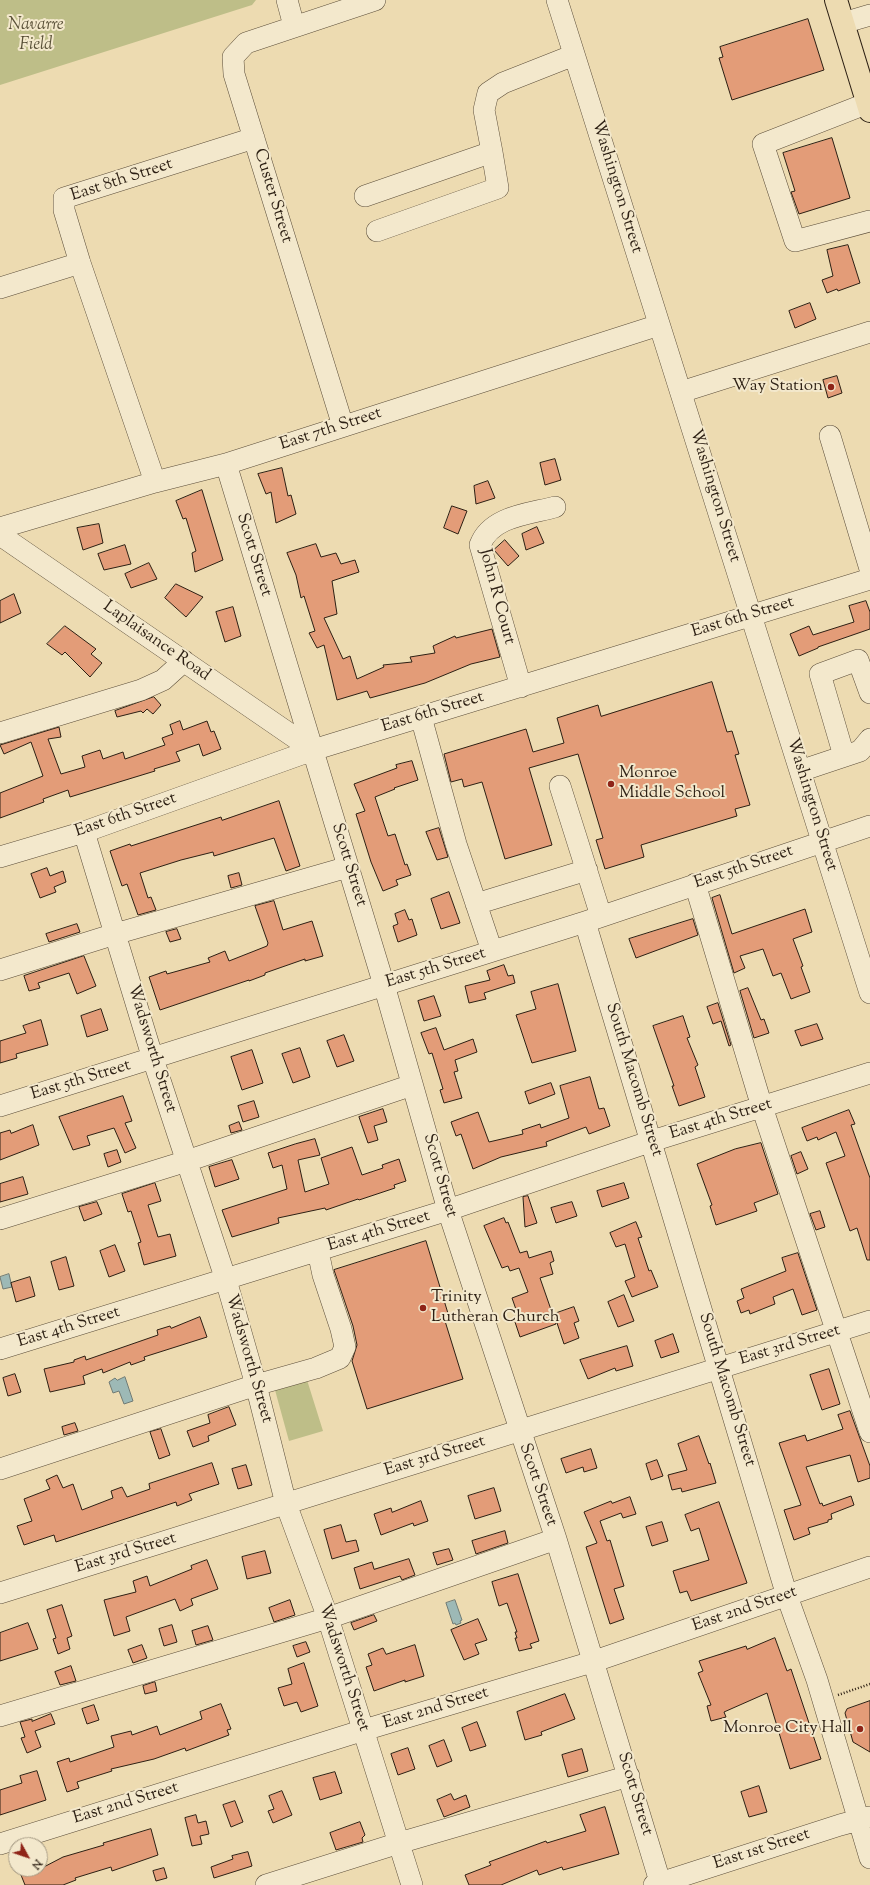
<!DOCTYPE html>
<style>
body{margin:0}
#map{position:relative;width:870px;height:1885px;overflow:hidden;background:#eddbb1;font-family:"Sorts Mill Goudy",serif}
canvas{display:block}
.north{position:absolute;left:8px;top:1837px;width:40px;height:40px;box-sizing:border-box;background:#f3e8cc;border:1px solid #a39882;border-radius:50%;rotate:130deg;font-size:11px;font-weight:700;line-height:16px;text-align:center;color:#2c1f13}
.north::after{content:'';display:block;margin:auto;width:14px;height:18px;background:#8f2418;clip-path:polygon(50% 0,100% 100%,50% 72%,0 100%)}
</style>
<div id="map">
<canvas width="870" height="1885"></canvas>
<div class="north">N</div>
</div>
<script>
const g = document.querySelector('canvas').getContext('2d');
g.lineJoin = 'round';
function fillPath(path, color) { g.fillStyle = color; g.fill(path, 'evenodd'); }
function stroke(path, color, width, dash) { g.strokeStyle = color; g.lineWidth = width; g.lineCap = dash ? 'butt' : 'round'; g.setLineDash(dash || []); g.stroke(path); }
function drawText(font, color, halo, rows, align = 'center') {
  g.font = font + ' "Sorts Mill Goudy",serif'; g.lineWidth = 4; g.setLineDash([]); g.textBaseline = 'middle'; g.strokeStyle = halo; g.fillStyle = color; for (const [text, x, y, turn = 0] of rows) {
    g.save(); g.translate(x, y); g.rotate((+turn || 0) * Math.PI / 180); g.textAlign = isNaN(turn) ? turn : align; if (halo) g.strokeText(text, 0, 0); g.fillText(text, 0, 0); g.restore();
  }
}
fillPath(new Path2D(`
 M0 0H256L252 5 0 85Z
 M307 1380 323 1431 289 1441 275 1390Z`), '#bebe88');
const water = new Path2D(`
 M9 1274 12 1287 3 1289 0 1277Z
 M125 1377 133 1401 124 1404 119 1391 113 1393 109 1382 115 1378 117 1380Z
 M455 1600 462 1620 460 1621 461 1623 456 1625 455 1623 453 1624 446 1603Z`);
fillPath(water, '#9db9b6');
stroke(water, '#707b75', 1);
const building = new Path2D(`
 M808 19 824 70 732 100 719 58 723 57 720 47Z
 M832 138 850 198 799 214 791 192 795 191 783 153Z
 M848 245 860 283 838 291 837 289 827 293 822 280 833 276 827 250Z
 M810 303 816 319 795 328 789 311Z
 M837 376 842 393 828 398 823 380Z
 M555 459 561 480 545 485 540 463Z
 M282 468 288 496 291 495 296 514 276 523 271 492 266 494 258 474Z
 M488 481 495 498 476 504 474 486Z
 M202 490 223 560 195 572 192 553 196 551 186 518 183 519 176 501Z
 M452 506 467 511 458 534 444 528Z
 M99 524 103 543 83 550 77 528Z
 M537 527 544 543 526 550 522 534Z
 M505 540 519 556 508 566 494 550Z
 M316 544 321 557 336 553 341 564 355 560 359 572 332 581 337 614 324 618 343 659 350 656 357 679 384 667 383 665 412 662 410 657 435 653 433 646 455 636 456 638 492 629 500 657 471 664 425 683 370 698 367 691 337 700 324 645 317 648 309 633 315 631 304 596 301 598 296 575 287 553Z
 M125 545 131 564 104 570 98 554Z
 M149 563 157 579 131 588 125 574Z
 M176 584 203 597 186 617 165 598Z
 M14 594 21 613 0 623V601Z
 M866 601 870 612V629L818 647V648L799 656 790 634 809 626 813 635 854 622 849 606Z
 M233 607 241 636 225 642 216 612Z
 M65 626 96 649 91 654 102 663 90 677 65 652 62 655 47 644Z
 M712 682 727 732 732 731 739 754 735 755 750 805 735 809 737 816 641 845 644 857 605 869 596 840 603 838 578 754 529 768 552 845 505 859 482 782 464 787 462 779 451 782 444 754 526 729 533 752 564 743 557 718 598 705 601 716Z
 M154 697 161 705 153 714 147 709 143 713 141 711 117 717 115 711Z
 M180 721 183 730 207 721 211 732 214 731 221 749 203 756 199 744 176 752 180 761 154 769 155 771 70 797 68 790 43 799 44 802 0 818V793L43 776 31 742 4 754 0 745 59 727 61 737 48 739 61 774 85 767 82 756 100 750 103 759 123 752 125 759 165 745 162 738 173 734 170 725Z
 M412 761 418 780 394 788 395 789 375 797 388 836 395 834 405 865 407 864 411 875 396 880 398 885 383 891 371 862 356 814 365 811 354 784 397 768 396 765Z
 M279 801 300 866 286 871 274 838 214 856 213 852 181 860 140 873 148 898 151 897 156 910 138 915 127 884 122 886 110 851 130 844 131 846 221 817 222 820Z
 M439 828 448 857 437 860 426 832Z
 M47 868 50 876 63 871 66 882 54 887 56 892 40 898 31 874Z
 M239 873 242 885 231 888 228 876Z
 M449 892 460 923 441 929 431 899Z
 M720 895 732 934 805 909 812 932 793 939 803 966 801 967 810 992 791 999 781 973 773 976 763 949 740 956 745 968 734 973 712 898Z
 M274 901 283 930 312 921 323 956 305 961V959L265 973V975L249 981V980L160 1010 149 977 166 971 167 974 210 962 208 958 225 951 229 961 267 946 268 943 255 906Z
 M405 910 409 920 412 919 417 935 398 942 393 926 398 924 395 914Z
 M693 919 698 935 636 958 629 939Z
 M77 924 80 932 49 942 46 934Z
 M177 929 181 939 170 942 166 932Z
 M84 956 96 986 77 994 69 973 38 983 40 988 29 991 24 976Z
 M504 965 508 976 513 975 515 983 484 993 486 999 469 1003 465 986 490 980 487 971Z
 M558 984 576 1051 532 1063 516 1015 536 1009 531 992Z
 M748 988 761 1020 764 1019 769 1033 754 1038 740 991Z
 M434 996 441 1016 424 1021 418 1001Z
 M718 1003 731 1045 729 1046 721 1021 713 1024 707 1007Z
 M101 1009 108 1030 87 1037 81 1016Z
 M683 1016 690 1037 687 1038 698 1065 695 1067 705 1097 679 1106 672 1086H674L653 1026Z
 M41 1020 48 1045 16 1054 17 1058 0 1063V1041L26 1033 23 1026Z
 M817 1024 823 1039 801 1046 795 1031Z
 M436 1028 444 1050 473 1039 477 1052 455 1060 458 1071 454 1072 462 1098 444 1103 440 1090 443 1089 432 1053 429 1054 421 1033Z
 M344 1035 354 1061 337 1067 327 1041Z
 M300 1048 310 1077 293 1083 282 1054Z
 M252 1050 263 1083 242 1090 231 1057Z
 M590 1077 599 1109 604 1108 610 1126 589 1134 586 1127 546 1142 547 1146 501 1157 473 1169 461 1134 456 1136 451 1122 478 1112 489 1142 523 1134 522 1130 540 1124 541 1128 569 1118 560 1086Z
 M551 1083 555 1094 529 1104 525 1092Z
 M123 1096 132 1121 125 1123 136 1148 125 1153 114 1128 87 1136 90 1145 73 1150 59 1117Z
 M254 1101 259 1117 243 1122 238 1106Z
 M383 1109 387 1122 374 1126 378 1140 368 1143 359 1117Z
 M849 1110 855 1124 851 1125 870 1178V1260H867L857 1228 850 1231 826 1163 845 1156 836 1132 818 1140 817 1137 807 1141 802 1128Z
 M239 1122 242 1130 231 1133 229 1126Z
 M33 1125 39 1145 0 1160V1133L10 1130 11 1133Z
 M315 1139 320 1155 298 1160 305 1192 329 1184 321 1158 352 1147 362 1175 383 1168 382 1165 399 1159 406 1181 394 1185 395 1188 359 1200 358 1199 326 1210 325 1208 278 1218 279 1223 232 1237 222 1210 287 1189 282 1165 273 1168 268 1153 295 1144Z
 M761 1143 778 1194 754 1203 757 1211 716 1225 710 1206 712 1205 697 1164 735 1149Z
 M117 1150 121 1162 108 1167 104 1154Z
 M801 1152 808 1169 797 1174 791 1156Z
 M232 1160 239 1179 215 1187 209 1167Z
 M23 1177 28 1194 0 1202V1184Z
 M155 1183 161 1201 148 1205 158 1237 170 1234 176 1256 144 1265 138 1243 141 1242 131 1211 128 1212 122 1194Z
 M624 1183 629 1198 602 1207 597 1191Z
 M528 1196 537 1223 525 1227 523 1197Z
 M97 1202 102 1214 84 1221 79 1207Z
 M572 1202 577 1216 556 1223 551 1208Z
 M820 1211 825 1227 816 1230 810 1214Z
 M504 1218 506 1223 508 1222 520 1253 527 1251 529 1258 551 1251 554 1261 550 1263 553 1274 540 1278 556 1324 520 1337 514 1319 519 1318 512 1298 528 1292 519 1268 510 1271 508 1266 502 1268 484 1226Z
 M636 1222 642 1237 638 1238 649 1271 651 1270 658 1287 632 1297 625 1281 635 1277 625 1244 616 1247 610 1233Z
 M426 1241 450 1320 445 1321 463 1379 367 1409 352 1361 357 1345 353 1326 334 1270Z
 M115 1245 125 1271 109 1277 100 1251Z
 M798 1253 817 1310 802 1315 793 1289 773 1297 775 1304 750 1314 749 1310 741 1313 737 1301 744 1298 741 1289 786 1271 782 1258Z
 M66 1257 74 1286 59 1290 51 1262Z
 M30 1277 35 1296 16 1302 11 1283Z
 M624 1295 634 1321 618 1327 608 1302Z
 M574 1307 579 1321 574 1323 579 1338 564 1344 554 1314Z
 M200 1317 207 1337 144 1357 145 1360 131 1365 130 1362 103 1373 102 1369 83 1376 85 1384 50 1392 44 1369 74 1362V1360L85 1356 86 1360 158 1335 157 1330 170 1326 171 1328Z
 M673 1334 679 1352 661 1358 655 1341Z
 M627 1346 633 1366 616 1371 615 1368 588 1379 580 1360Z
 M829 1369 840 1404 822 1410 810 1375Z
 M15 1374 21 1392 8 1396 3 1378Z
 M229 1407 236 1425 208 1436 209 1441 193 1447 187 1431 210 1423 208 1415Z
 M850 1411 870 1466V1478L858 1482 850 1455 806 1467 820 1504 822 1503 823 1506 851 1496 854 1505 831 1514 832 1519 828 1520V1522L808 1528 810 1534 794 1540 784 1510 801 1505 779 1443 805 1435 807 1441 843 1429 838 1415Z
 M75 1423 78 1431 64 1435 62 1427Z
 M161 1429 170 1455 159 1459 150 1432Z
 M699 1436 709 1464 710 1463 716 1483 682 1492 681 1488 672 1490 668 1475 687 1470 678 1444Z
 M591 1449 597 1468 584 1472 583 1467 566 1473 561 1459Z
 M657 1460 663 1476 651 1480 646 1464Z
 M212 1463 219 1484 189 1494 192 1500 177 1506 176 1502 56 1542 54 1535 24 1545 17 1526 32 1521 24 1499 50 1489 46 1480 57 1475 63 1488 73 1484 82 1510 113 1498 111 1491 122 1487 127 1497 150 1489 149 1484Z
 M246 1465 252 1485 238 1489 232 1469Z
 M494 1488 501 1511 475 1519 468 1496Z
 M630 1497 636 1514 623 1518 621 1513 600 1521 607 1541 610 1540 624 1586 614 1589 624 1619 610 1624 586 1547 597 1543 584 1512 611 1501 612 1503Z
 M421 1501 428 1521 414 1526 413 1523 381 1535 374 1514 391 1508 392 1512Z
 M719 1502 747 1583 691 1601 687 1591 680 1593 673 1571 709 1560 699 1528 691 1531 685 1515Z
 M662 1522 668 1541 652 1546 646 1527Z
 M341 1525 346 1542 356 1540 359 1551 332 1559 324 1530Z
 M505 1531 508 1543 476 1554 472 1541Z
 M449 1549 453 1560 437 1565 433 1553Z
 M265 1551 271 1573 247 1579 242 1557Z
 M409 1559 415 1575 402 1580 400 1576 360 1589 354 1568 372 1562 374 1569Z
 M207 1560 218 1589 191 1599 193 1605 180 1611 175 1599 126 1617 130 1631 114 1636 104 1600 136 1592 133 1581 147 1576 150 1586 192 1569 191 1566Z
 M518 1574 539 1641 530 1644 532 1648 519 1651 515 1638H517L515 1632H517L507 1603 499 1606 492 1582Z
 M290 1600 295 1615 274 1622 269 1608Z
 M62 1605 72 1636 67 1638 70 1649 58 1654 53 1639 56 1638 47 1610Z
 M374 1615 377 1621 354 1630 351 1623Z
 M478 1619 487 1640 475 1644 479 1654 464 1660 451 1630Z
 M28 1623 38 1649 0 1661V1633Z
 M172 1625 177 1642 164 1646 159 1629Z
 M208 1626 213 1640 196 1645 192 1631Z
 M775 1638 787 1671 791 1669 821 1759 790 1769 767 1693 724 1712 726 1717 711 1721 707 1706 711 1705 698 1673 703 1671 699 1661 746 1646 747 1649Z
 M306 1642 310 1652 297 1657 293 1646Z
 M142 1645 147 1658 133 1663 128 1650Z
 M415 1645 424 1676 405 1682V1680L374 1691 366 1667 372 1665 368 1654 383 1648 386 1654Z
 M304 1663 318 1706 301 1712 297 1702 284 1706 278 1688 292 1684 288 1669Z
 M71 1666 76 1681 60 1685 55 1672Z
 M155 1682 157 1691 145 1694 143 1686Z
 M565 1694 575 1719 541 1732 542 1735 525 1740 517 1712Z
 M870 1701V1752L853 1742 845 1713 847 1709Z
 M221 1704 231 1729 227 1730 229 1735 186 1751 185 1748 154 1759 111 1769 112 1771 77 1782 79 1788 67 1792 57 1762 69 1758 70 1762 114 1747 111 1736 131 1731 132 1735 157 1726 160 1735 202 1719 200 1712Z
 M94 1705 99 1720 87 1724 82 1709Z
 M51 1714 55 1724 35 1731 41 1747 27 1753 21 1738 25 1737 20 1722 32 1719V1721Z
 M477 1722 486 1746 470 1751 462 1728Z
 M444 1740 452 1761 437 1767 429 1746Z
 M408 1748 415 1769 398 1775 391 1754Z
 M582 1749 588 1771 568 1777 562 1755Z
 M37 1771 46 1800 0 1815V1790L22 1783 20 1776Z
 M335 1772 342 1793 320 1800 313 1778Z
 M759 1786 767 1812 749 1817 741 1792Z
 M282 1791 292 1815 273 1823 268 1811 274 1809 269 1796Z
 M451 1794 454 1800 466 1795 470 1807 444 1817 437 1800Z
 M235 1801 243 1822 231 1827 223 1805Z
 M605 1807 619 1854 563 1870 562 1867 539 1875 537 1870 501 1885H469L465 1875 491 1865 489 1862 546 1841 547 1843 586 1831 580 1815Z
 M196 1815 198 1823 206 1821 209 1834 200 1836 202 1844 192 1846 185 1818Z
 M360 1822 365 1835 362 1838 363 1842 336 1850 330 1833Z
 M151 1829 158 1855 112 1871 111 1867 75 1878 76 1880 63 1885H25L21 1875 40 1869 63 1857 104 1845 103 1843 120 1838Z
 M248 1852 252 1866 214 1878 211 1867 233 1859 232 1856Z
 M164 1868 167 1878 156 1881 153 1871Z`);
fillPath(building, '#e39c78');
stroke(building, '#2c1f13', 1);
const minor = new Path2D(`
 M287 0 294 26
 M557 0 870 993
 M843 23 870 15
 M868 103 763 144 795 241 870 221
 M365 196 492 152 484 110 488 93 503 83 574 55
 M377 231 498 188 492 152
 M0 288 80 263
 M681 392 870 332
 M343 426 234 74 233 57 246 43 375 0
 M830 436 870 569
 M226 464 384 985 448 1210 556 1539 661 1885
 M155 482 80 263 64 210V198L254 138
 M0 528 155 482 226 464 659 325
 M0 535 313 750
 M521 687 480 545C491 516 529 514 555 507
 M421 717 456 844 492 951
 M0 733 141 690 163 680 184 661
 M844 756 820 674 858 660 870 693
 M800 771 860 751 870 739
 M560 786 601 916
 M84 832 153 1059 226 1280 256 1385 286 1504 328 1618 412 1885
 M0 857 84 832 313 750 870 579
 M695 884 762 1107 870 1432
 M476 904 587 870
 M585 922 787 1596 817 1680 870 1858
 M0 970 115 934 348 867
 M0 1106 585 922 870 826
 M0 1219 187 1161 412 1085
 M0 1349 448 1210 652 1141 870 1073
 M0 1469 256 1385 316 1368 340 1358 345 1347 341 1329 323 1275 318 1251
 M0 1593 870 1321
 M0 1716 328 1618 556 1539
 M0 1844 364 1730 592 1662 870 1567
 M266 1885 399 1843 629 1776
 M654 1885 840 1825 870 1817`);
const major = new Path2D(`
 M836 0 870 111`);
stroke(minor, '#5c4e3a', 22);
stroke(major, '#2c1f13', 24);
stroke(new Path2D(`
 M838 1695 870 1684`), '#2c1f13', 2.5, [1, 2]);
stroke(minor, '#f3e8cc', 21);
stroke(major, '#eddbb1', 22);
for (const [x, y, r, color] of [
 [831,387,4,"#8f2418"],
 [611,784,4,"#8f2418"],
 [423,1308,4,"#8f2418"],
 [860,1729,4,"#8f2418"]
]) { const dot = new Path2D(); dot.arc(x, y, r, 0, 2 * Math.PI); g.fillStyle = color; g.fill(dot); stroke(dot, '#f3e8cc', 1.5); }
drawText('italic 17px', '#584f36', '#f3e8cc', [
 ["Navarre",36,26],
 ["Field",36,46]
]);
drawText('17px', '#2c1f13', '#f3e8cc', [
 ["East 8th Street",122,181,-18],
 ["Washington Street",616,187,73],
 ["Custer Street",272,196,73],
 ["East 7th Street",331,430,-18],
 ["Washington Street",714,496,73],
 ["Scott Street",253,555,73],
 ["John R Court",496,597,75],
 ["East 6th Street",743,618,-17],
 ["Laplaisance Road",156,642,35],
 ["East 6th Street",433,713,-17],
 ["Washington Street",811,805,73],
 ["East 6th Street",126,816,-19],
 ["Scott Street",348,865,73],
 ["East 5th Street",744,868,-19],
 ["East 5th Street",436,969,-17],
 ["Wadsworth Street",151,1049,73],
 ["South Macomb Street",633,1080,73],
 ["East 5th Street",81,1081,-17],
 ["East 4th Street",721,1120,-17],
 ["Scott Street",439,1176,74],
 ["East 4th Street",379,1232,-17],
 ["East 4th Street",69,1328,-17],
 ["East 3rd Street",790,1346,-17],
 ["Wadsworth Street",248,1359,74],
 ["South Macomb Street",726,1390,73],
 ["East 3rd Street",435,1457,-17],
 ["Scott Street",537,1485,71],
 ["East 3rd Street",126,1554,-17],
 ["East 2nd Street",745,1610,-19],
 ["Wadsworth Street",343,1668,72],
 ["East 2nd Street",436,1709,-17],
 ["Scott Street",634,1794,73],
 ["East 2nd Street",126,1804,-17],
 ["East 1st Street",762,1850,-18]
]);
drawText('17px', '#2c1f13', '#f3e8cc', [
 ["Way Station",823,387],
 ["Monroe",619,774,"left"],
 ["Middle School",619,794,"left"],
 ["Trinity",431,1298,"left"],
 ["Lutheran Church",431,1318,"left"],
 ["Monroe City Hall",852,1729]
], 'right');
</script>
